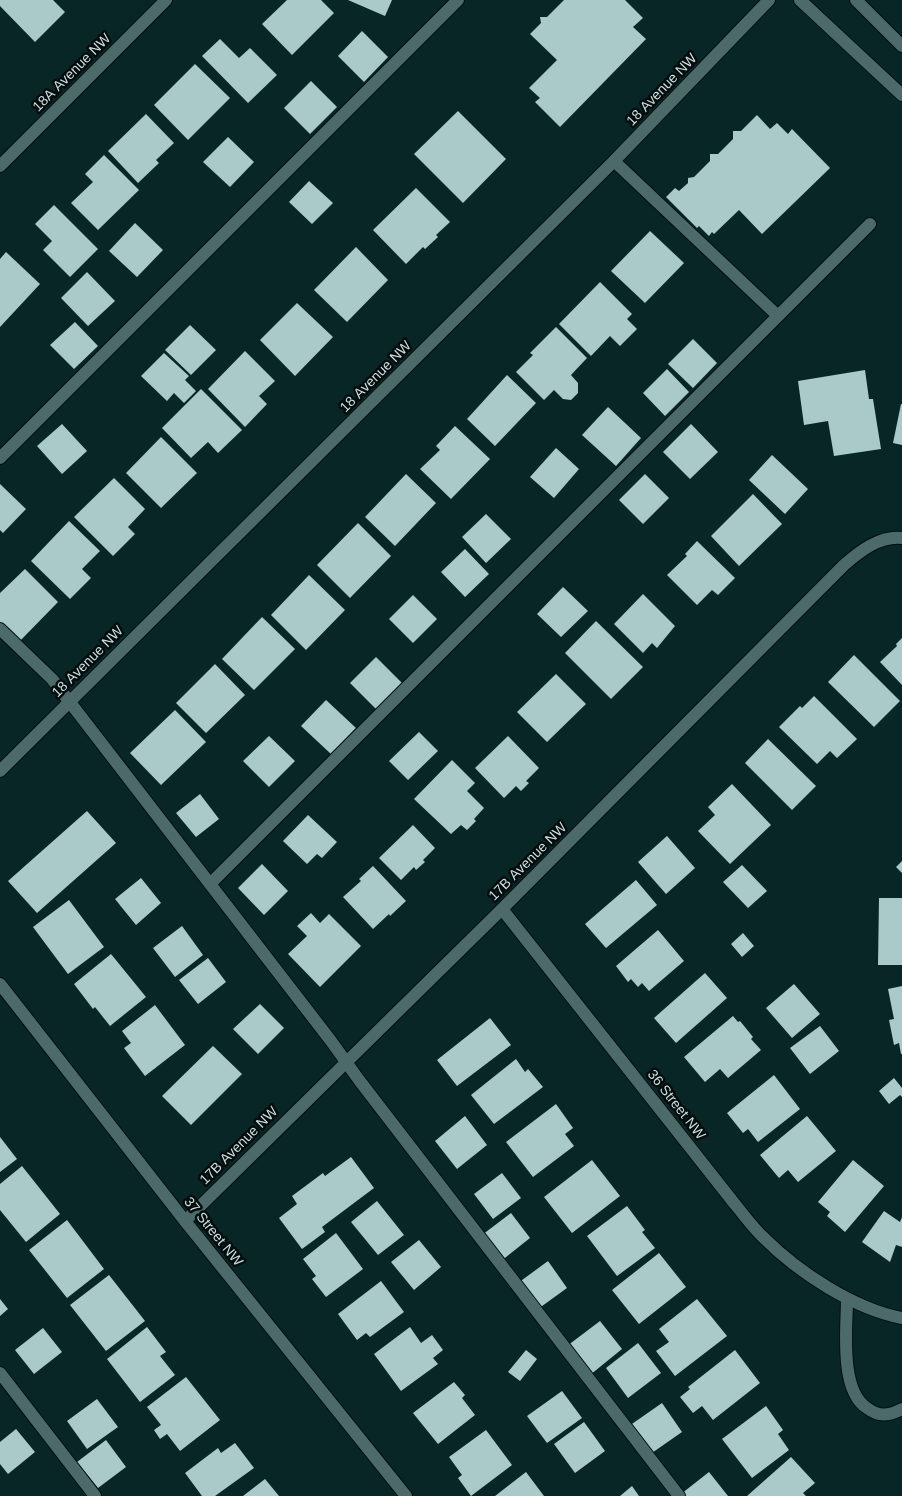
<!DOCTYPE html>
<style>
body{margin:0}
canvas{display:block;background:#092627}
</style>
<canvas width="902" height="1496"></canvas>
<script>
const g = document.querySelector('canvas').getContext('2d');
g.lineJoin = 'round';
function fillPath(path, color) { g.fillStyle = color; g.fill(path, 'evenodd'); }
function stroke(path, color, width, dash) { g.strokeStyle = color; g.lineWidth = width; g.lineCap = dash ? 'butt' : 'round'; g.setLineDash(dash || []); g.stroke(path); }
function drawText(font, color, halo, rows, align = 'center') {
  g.font = font + ' Helvetica,sans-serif'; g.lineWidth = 5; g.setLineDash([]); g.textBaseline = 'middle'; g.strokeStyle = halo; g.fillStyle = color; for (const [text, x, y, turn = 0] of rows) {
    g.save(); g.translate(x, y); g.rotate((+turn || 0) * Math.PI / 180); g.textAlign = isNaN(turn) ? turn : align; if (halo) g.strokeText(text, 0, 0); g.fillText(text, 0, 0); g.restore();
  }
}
fillPath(new Path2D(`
 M0 0H53L65 12 35 42 0 6Z
 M287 0H321L334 13 292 55 262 24Z
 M348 0H392L385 16Z
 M564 0H625L643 18 633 27 646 39 560 127 535 102 540 98 529 88 557 60 530 34 541 23 540 17H547Z
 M362 31 388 57 364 82 338 56Z
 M220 39 239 58 250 48 277 75 248 103 202 56Z
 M195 64 230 98 188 140 154 105Z
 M311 81 337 107 310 134 284 108Z
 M458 111 506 159 463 203 414 154Z
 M146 114 174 143 156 160 159 163 138 183 108 151Z
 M757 115 770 129 777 123 788 134 792 129 830 168 762 234 739 210 714 234 712 232 709 236 699 226 697 228 666 197 675 188 679 191 688 183V178L694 177 710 161V154H718L733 139V131H741Z
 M228 137 254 162 230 187 203 162Z
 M104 155 139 190 98 230 71 203 93 182 85 174Z
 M309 181 333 203 312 224 289 202Z
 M416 188 450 222 436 235 438 237 425 249 423 247 406 264 373 230Z
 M54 205 98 249 70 277 43 250 52 241 35 224Z
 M135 223 163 250 137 277 109 251Z
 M650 231 684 263 645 303 611 271Z
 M356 247 388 280 347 322 314 290Z
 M6 252 40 284 0 327V259Z
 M87 272 115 301 88 326 61 298Z
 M600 282 632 314 627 319 637 329 620 346 610 336 591 356 559 324Z
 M297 303 333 337 295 376 260 340Z
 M75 322 98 346 74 369 50 345Z
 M190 325 216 350 191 375 165 350Z
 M556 327 587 358 571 375 578 383V393L571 400 563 399 554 390 544 400 516 372 533 355 530 353Z
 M693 339 717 363 693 388 668 364Z
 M245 351 275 381 259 396 267 404 245 427 208 389Z
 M164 353 189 376 185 380 196 391 184 403 174 393 167 401 141 376Z
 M667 369 689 392 665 416 643 393Z
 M865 370 869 399H873L881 449 834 456 828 421 804 425 798 381Z
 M507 375 536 403 495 446 467 419Z
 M201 389 242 430 218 453 208 442 191 458 162 428Z
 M901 404H902V445L893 443Z
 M608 407 641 438 616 466 582 435Z
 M62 424 87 451 62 474 37 446Z
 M691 424 718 452 690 479 663 452Z
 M455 426 490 459 451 499 420 469 440 450 436 446Z
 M161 437 197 473 161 508 126 473Z
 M556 448 579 469 554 498 530 477Z
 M772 455 808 489 785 514 749 480Z
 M406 474 436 503 395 546 365 517Z
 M645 474 669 498 643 524 619 500Z
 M114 478 145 509 128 527 135 534 113 556 74 517Z
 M0 484 26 509 3 533 0 530Z
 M753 494 782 524 739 566 711 536Z
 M486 514 511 539 486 563 462 537Z
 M69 521 100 551 82 569 91 578 70 599 31 561Z
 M358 523 391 556 350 598 317 565Z
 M697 541 735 578 718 595 712 590 697 605 667 575 687 556 685 554Z
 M465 549 489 574 465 597 441 572Z
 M25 569 58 602 17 644 0 626V593Z
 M309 575 345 610 306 650 271 615Z
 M563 587 588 611 561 637 537 614Z
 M643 594 675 626 657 648 652 643 643 653 614 624Z
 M413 595 437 619 413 643 389 619Z
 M262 617 295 649 254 690 222 659Z
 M596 621 643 667 611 699 565 653Z
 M902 638V685L880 662 897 646 896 644Z
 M854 655 900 701 874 727 828 682Z
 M376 657 402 683 376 709 350 683Z
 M215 664 245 695 206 733 176 703Z
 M556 674 586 704 547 742 517 712Z
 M814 696 857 739 837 758 830 751 817 764 779 727 800 706 802 708Z
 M326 700 356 728 331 754 301 726Z
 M175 710 206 742 161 785 130 753Z
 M419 732 438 751 408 780 389 761Z
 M269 736 295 761 269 787 243 761Z
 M508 736 539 768 526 781 529 783 521 791 516 786 504 798 475 768Z
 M768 739 816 786 792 810 745 763Z
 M452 760 475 783 467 791 484 808 474 819 476 821 467 830 461 825 451 834 414 799Z
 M732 784 771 825 730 864 698 831 715 815 708 807Z
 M200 794 219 819 196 837 176 813Z
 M87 811 116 843 37 913 8 881Z
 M308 815 337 842 322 858 317 854 307 864 283 841Z
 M413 825 435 848 423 860 425 862 416 870 414 867 401 880 379 858Z
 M667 836 695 868 666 894 638 862Z
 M902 861V873L896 867Z
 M262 864 288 891 264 915 238 888Z
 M742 865 767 891 748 908 723 882Z
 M373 866 406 901 390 916 389 914 373 929 343 897 361 881 359 879Z
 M141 878 161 903 136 925 115 899Z
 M636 880 657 905 606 948 585 924Z
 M879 898H902V965H878Z
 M69 900 104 947 68 974 33 927Z
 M311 913 320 923 329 914 361 946 320 987 288 954 307 936 297 926Z
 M182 926 203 955 175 977 153 948Z
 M658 930 684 961 649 991 642 983 638 987 631 979 628 982 616 966Z
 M743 933 754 946 742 957 731 944Z
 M111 954 146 997 110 1026 95 1007 93 1009 74 984Z
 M208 958 226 982 198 1004 179 980Z
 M705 973 727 998 676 1043 654 1018Z
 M794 984 820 1014 792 1038 766 1008Z
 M902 986V1054H901L899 1043 894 1045 889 1020 894 1019 888 989Z
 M260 1004 284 1028 258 1054 233 1029Z
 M155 1005 185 1045 145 1076 124 1048 131 1043 122 1031Z
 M733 1016 738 1022 740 1021 753 1037 751 1039 761 1050 728 1078 720 1069 705 1082 684 1057Z
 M490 1018 511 1045 457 1086 437 1060Z
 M820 1026 839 1051 810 1074 790 1048Z
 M213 1046 242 1074 191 1125 162 1096Z
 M516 1059 525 1072 528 1069 543 1087 494 1124 471 1095Z
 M774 1075 800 1109 758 1142 748 1129 743 1133 727 1113Z
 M894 1078 902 1088V1097L900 1095 889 1104 879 1091Z
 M556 1104 573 1128 565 1134 574 1146 533 1177 506 1142Z
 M465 1116 487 1145 457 1169 435 1141Z
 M807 1116 836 1151 798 1182 788 1170 779 1178 760 1155Z
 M0 1137 17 1159 0 1172Z
 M351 1157 374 1188 322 1227 325 1232 302 1249 279 1218 297 1204 292 1196 323 1173 325 1176Z
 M592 1160 620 1196 572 1233 544 1197Z
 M853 1160 884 1186 845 1232 827 1216 830 1212 818 1202Z
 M22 1166 60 1214 26 1242 0 1210V1184Z
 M502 1173 521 1198 493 1219 474 1194Z
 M377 1201 404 1235 378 1255 351 1222Z
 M627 1206 645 1230 642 1232 655 1248 617 1276 587 1236Z
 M884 1211 900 1222 902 1217V1247L896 1245 890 1262 862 1242Z
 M511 1213 530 1238 501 1261 482 1235Z
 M67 1220 104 1269 67 1298 29 1250Z
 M336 1233 363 1269 326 1297 312 1279 316 1276 303 1259Z
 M419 1240 441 1267 414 1290 391 1262Z
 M659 1253 686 1287 639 1324 612 1290Z
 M548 1261 567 1288 538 1309 518 1283Z
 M109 1275 145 1321 106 1351 70 1305Z
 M381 1281 404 1312 370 1337 366 1333 357 1340 338 1314Z
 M0 1299 8 1309 0 1316Z
 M697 1299 727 1336 675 1376 656 1351 669 1342 659 1329Z
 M600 1321 622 1349 590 1375 567 1346Z
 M147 1327 166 1352 160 1356 175 1375 140 1402 107 1359Z
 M410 1327 421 1343 432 1335 443 1350 433 1358 438 1364 401 1391 374 1354Z
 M43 1328 62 1352 34 1374 15 1350Z
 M638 1343 661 1373 628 1398 606 1368Z
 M526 1350 537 1359 520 1381 508 1372Z
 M735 1350 760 1383 713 1420 702 1406 693 1413 680 1397 690 1389 688 1387Z
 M186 1377 220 1420 180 1451 167 1434 160 1439 154 1430 161 1425 147 1407Z
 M454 1382 465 1395 462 1398 475 1415 438 1444 413 1413Z
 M562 1391 582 1418 547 1443 527 1416Z
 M97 1399 118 1427 87 1449 67 1421Z
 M662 1403 682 1432 649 1455 629 1426Z
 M766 1406 783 1430 778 1434 789 1450 752 1478 722 1439Z
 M584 1422 605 1451 575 1473 554 1444Z
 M16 1429 35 1452 8 1474 0 1464V1442Z
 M486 1430 512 1465 471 1496 458 1478 462 1475 449 1457Z
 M106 1440 126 1467 98 1488 77 1462Z
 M235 1443 254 1468 215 1496H202L185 1473 218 1448 221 1453Z
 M791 1457 815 1483 803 1493 806 1496H747Z
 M526 1472 544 1496H495Z
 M709 1472 728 1496H683L681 1494Z
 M265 1479 279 1496H243Z
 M632 1486 639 1496H620Z`), '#aacaca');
const service = new Path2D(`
 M614 161 778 316
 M0 458 458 0
 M0 629 52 679 331 1041 359 1080 679 1496
 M210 884 870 224
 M0 1373 95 1496`);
const minor = new Path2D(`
 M0 166 166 0
 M502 909 734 1203C744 1215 753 1228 764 1238 798 1272 854 1309 902 1318
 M185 1221 502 909 844 565C860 551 879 536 902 538
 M847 1298C847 1327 839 1390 867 1408 879 1417 888 1416 902 1409`);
const tertiary = new Path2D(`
 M0 771 614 161 769 0
 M0 984 185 1221 406 1496`);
const secondary = new Path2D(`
 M800 0 902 95
 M856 0 902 46`);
stroke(service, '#000e0f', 14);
stroke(minor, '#000e0f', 14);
stroke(tertiary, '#000e0f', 14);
stroke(secondary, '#000e0f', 14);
stroke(service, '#4d6a6b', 12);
stroke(minor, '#4d6a6b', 12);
stroke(tertiary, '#4d6a6b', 12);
stroke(secondary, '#4d6a6b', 12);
drawText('14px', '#ceddde', '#030d0d', [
 ["18A Avenue NW",72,73,-45],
 ["18 Avenue NW",662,90,-46],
 ["18 Avenue NW",376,377,-45],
 ["18 Avenue NW",88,662,-45],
 ["17B Avenue NW",528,862,-45],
 ["36 Street NW",676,1105,52],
 ["17B Avenue NW",239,1146,-45],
 ["37 Street NW",213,1232,51]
]);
</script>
